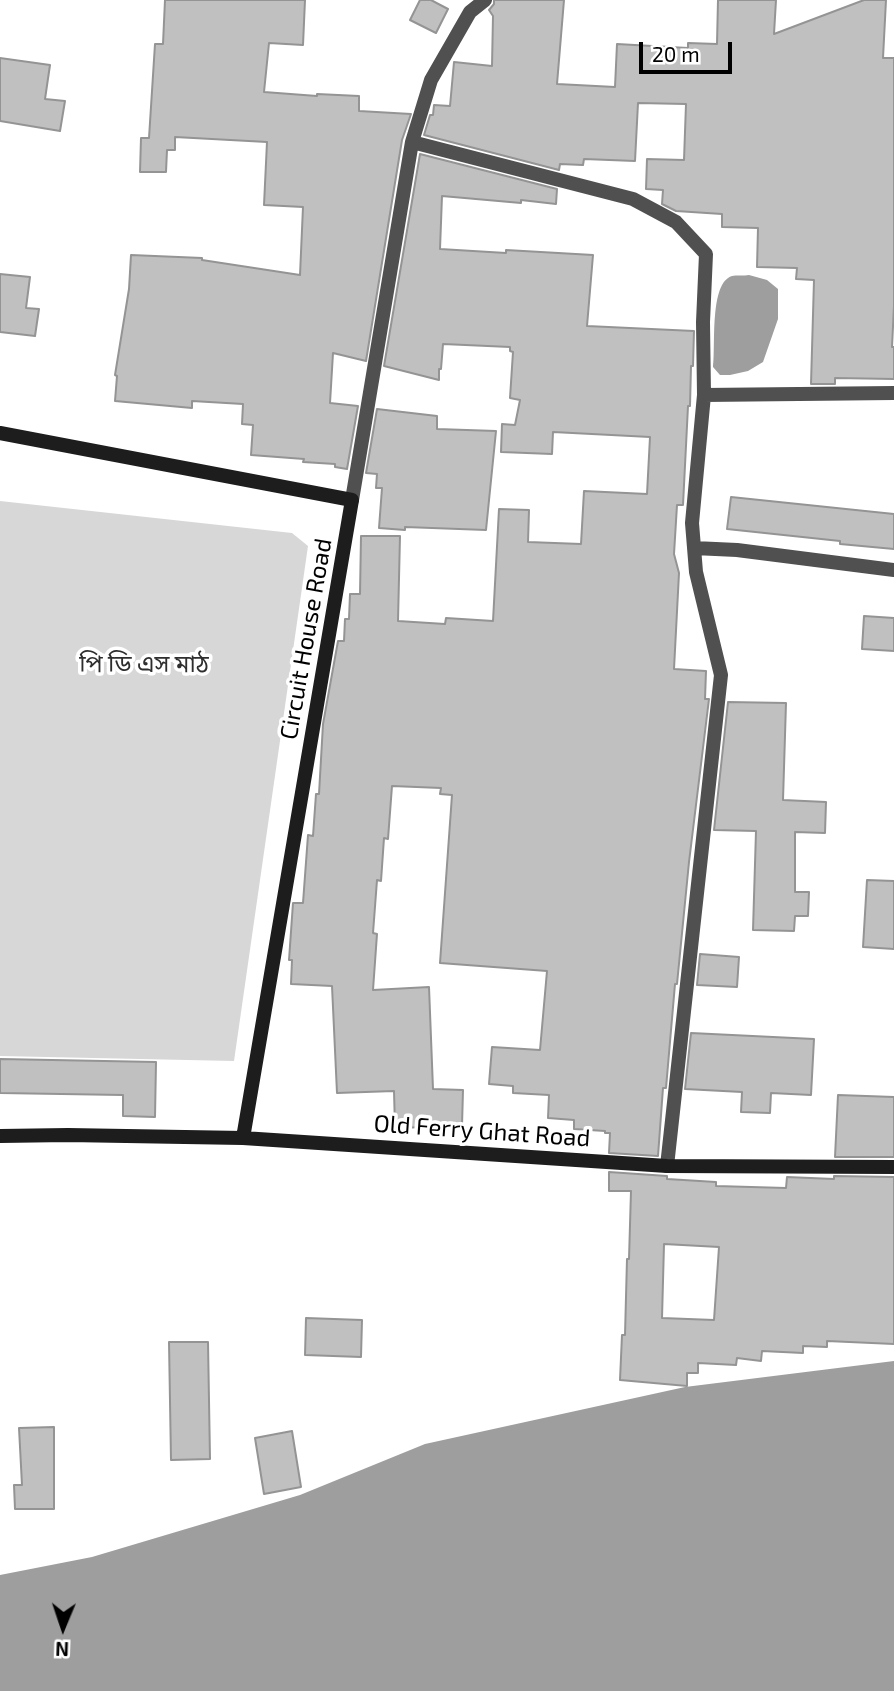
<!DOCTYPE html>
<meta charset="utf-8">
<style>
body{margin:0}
#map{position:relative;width:894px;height:1691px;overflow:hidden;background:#fff;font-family:"Exo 2",sans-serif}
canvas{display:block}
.north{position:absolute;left:28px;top:1593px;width:70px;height:70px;-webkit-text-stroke:5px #fff;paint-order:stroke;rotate:182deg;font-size:19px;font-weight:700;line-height:28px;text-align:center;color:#000}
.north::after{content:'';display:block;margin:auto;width:24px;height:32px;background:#000;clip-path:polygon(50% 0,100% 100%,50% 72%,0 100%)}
.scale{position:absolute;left:639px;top:42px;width:93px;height:32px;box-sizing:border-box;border:4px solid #000;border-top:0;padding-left:9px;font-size:21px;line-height:24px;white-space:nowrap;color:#000;-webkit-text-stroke:5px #fff;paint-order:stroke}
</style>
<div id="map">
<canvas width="894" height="1691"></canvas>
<div class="north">N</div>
<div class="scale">20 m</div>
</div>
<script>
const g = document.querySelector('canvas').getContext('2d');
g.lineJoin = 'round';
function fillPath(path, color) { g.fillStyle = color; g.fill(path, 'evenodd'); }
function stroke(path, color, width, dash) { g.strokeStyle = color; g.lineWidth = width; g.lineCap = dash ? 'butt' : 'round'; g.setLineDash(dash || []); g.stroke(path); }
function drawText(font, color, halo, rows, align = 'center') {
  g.font = font + ' "Exo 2","Noto Sans Bengali",sans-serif'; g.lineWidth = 7; g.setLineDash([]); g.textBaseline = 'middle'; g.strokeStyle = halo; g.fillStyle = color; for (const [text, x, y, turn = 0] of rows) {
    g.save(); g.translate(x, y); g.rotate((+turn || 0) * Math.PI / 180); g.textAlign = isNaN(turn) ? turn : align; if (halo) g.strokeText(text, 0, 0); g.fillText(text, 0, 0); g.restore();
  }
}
fillPath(new Path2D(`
 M0 501 292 533 308 546 234 1061 0 1056Z`), '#d7d7d7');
fillPath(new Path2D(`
 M749 275 767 280 778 289V319L763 362 748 371 730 375H720L713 367C716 347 709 283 732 276 736 275 744 276 749 275Z
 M894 1361V1691H0V1575L92 1557 300 1495 425 1444 685 1387Z`), '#9e9e9e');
const building = new Path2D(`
 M165 0H305L303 45 269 43 264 92 317 96V94L359 96V111L411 114 402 140 366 361 333 353 330 403 358 406 347 469 335 467V464L303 462 304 459 251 455 253 425 242 424 243 404 192 401V408L115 401 117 376 115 375 129 289 131 255 202 258V260L300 275 303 207 264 205 267 142 175 137V150H167L166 172H140L141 138H149L155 44H163Z
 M420 0H431L448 9 436 33 410 20Z
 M494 0H564L557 84 615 87 617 44 688 48V43L717 44 718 0H776L774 34 864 0H886L883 58H894V306L892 347H894V379L835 378V384H811L814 280 796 279 797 268 757 267 758 228 722 227V214L676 211 662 204 663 190 646 189 647 159 684 160 686 104 638 103 635 161 584 159 583 165 560 164 559 170 424 135 430 115H433L434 105 450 106 454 62 492 66 493 16 489 10 494 4Z
 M0 58 50 65 45 99 65 101 60 131 0 121Z
 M420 154 557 189 556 204 521 200V203L442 196 440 249 506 253V250L593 255 587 326 694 331 693 366H691L690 406H688L683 505H677L674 554 679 573 674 669 706 671 705 699H709L689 862 677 984H675L666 1088H663L658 1156 609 1153 610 1133H605V1131L574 1129V1120L548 1118 549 1095 513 1093V1086L489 1084 492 1047 540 1050 547 971 440 963 452 795 440 794 441 788 392 786 388 839 384 838 381 881 377 880 373 933 377 934 373 990 429 987 433 1089 463 1090 462 1126 395 1128 394 1091 337 1093 332 986 291 984 292 960H289L293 903H303L308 835 313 836 316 794H319L323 724 338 641H344L345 619H349L350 594H360L361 536H400L398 621 445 624 446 618 493 621 499 509 529 510 528 542 581 544 584 491 647 494 650 437 553 432 552 454 501 452 502 424 515 425 520 400 510 398 513 352 510 351V347L443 344 441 369H439V380L384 366Z
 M0 274 30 277 26 308 39 309 35 336 0 332Z
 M377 409 437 416V429L496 431 486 530 405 527V530L379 528 382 488H376L377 474 366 473Z
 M731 497 894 514V549L840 544V541L727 529Z
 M864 616 894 618V651L862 649Z
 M728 702 786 703 783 800 826 802 825 833 795 832V892H809L808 916H795L794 931 753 930 756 831 714 830Z
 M867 880 894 881V949L863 947Z
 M700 954 739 957 737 987 697 985Z
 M691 1033 814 1039 811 1095 771 1093 770 1113 741 1112 742 1092 685 1089Z
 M0 1059 156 1062 155 1117 123 1116V1095L0 1093Z
 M838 1095 894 1097V1157H835Z
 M609 1172 667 1176V1179L716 1182V1186L786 1188 787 1177 834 1179V1176L894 1177V1344L827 1341V1347L803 1346V1353L762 1351 761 1361 737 1358 736 1365 698 1363V1373H687V1386L620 1380 622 1335H625L627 1259H629L631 1191H609ZM664 1244 719 1247 714 1320 662 1318Z
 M306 1318 362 1320 361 1357 305 1355Z
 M169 1342H208L210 1459 171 1460Z
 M54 1427V1509H15L14 1485H22L19 1428Z
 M292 1431 301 1487 264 1494 255 1438Z`);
fillPath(building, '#c0c0c0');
stroke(building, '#949494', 2);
stroke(new Path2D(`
 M485 0 470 12 431 80 412 142 633 199 676 222 706 254 703 322 704 395 692 523 696 572 721 675 667 1166
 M704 395 894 393
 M352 500 412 142
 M694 548 737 550 894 570`), '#505050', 14);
stroke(new Path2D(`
 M0 433 352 500 243 1138
 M0 1136 68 1135 243 1138 667 1166 894 1167`), '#1d1d1d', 14);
drawText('24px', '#000', '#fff', [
 ["Circuit House Road",306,639,-80],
 ["Old Ferry Ghat Road",482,1131,4]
]);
drawText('24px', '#2e2e2e', '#fff', [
 ["পি ডি এস মাঠ",144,664]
]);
</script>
